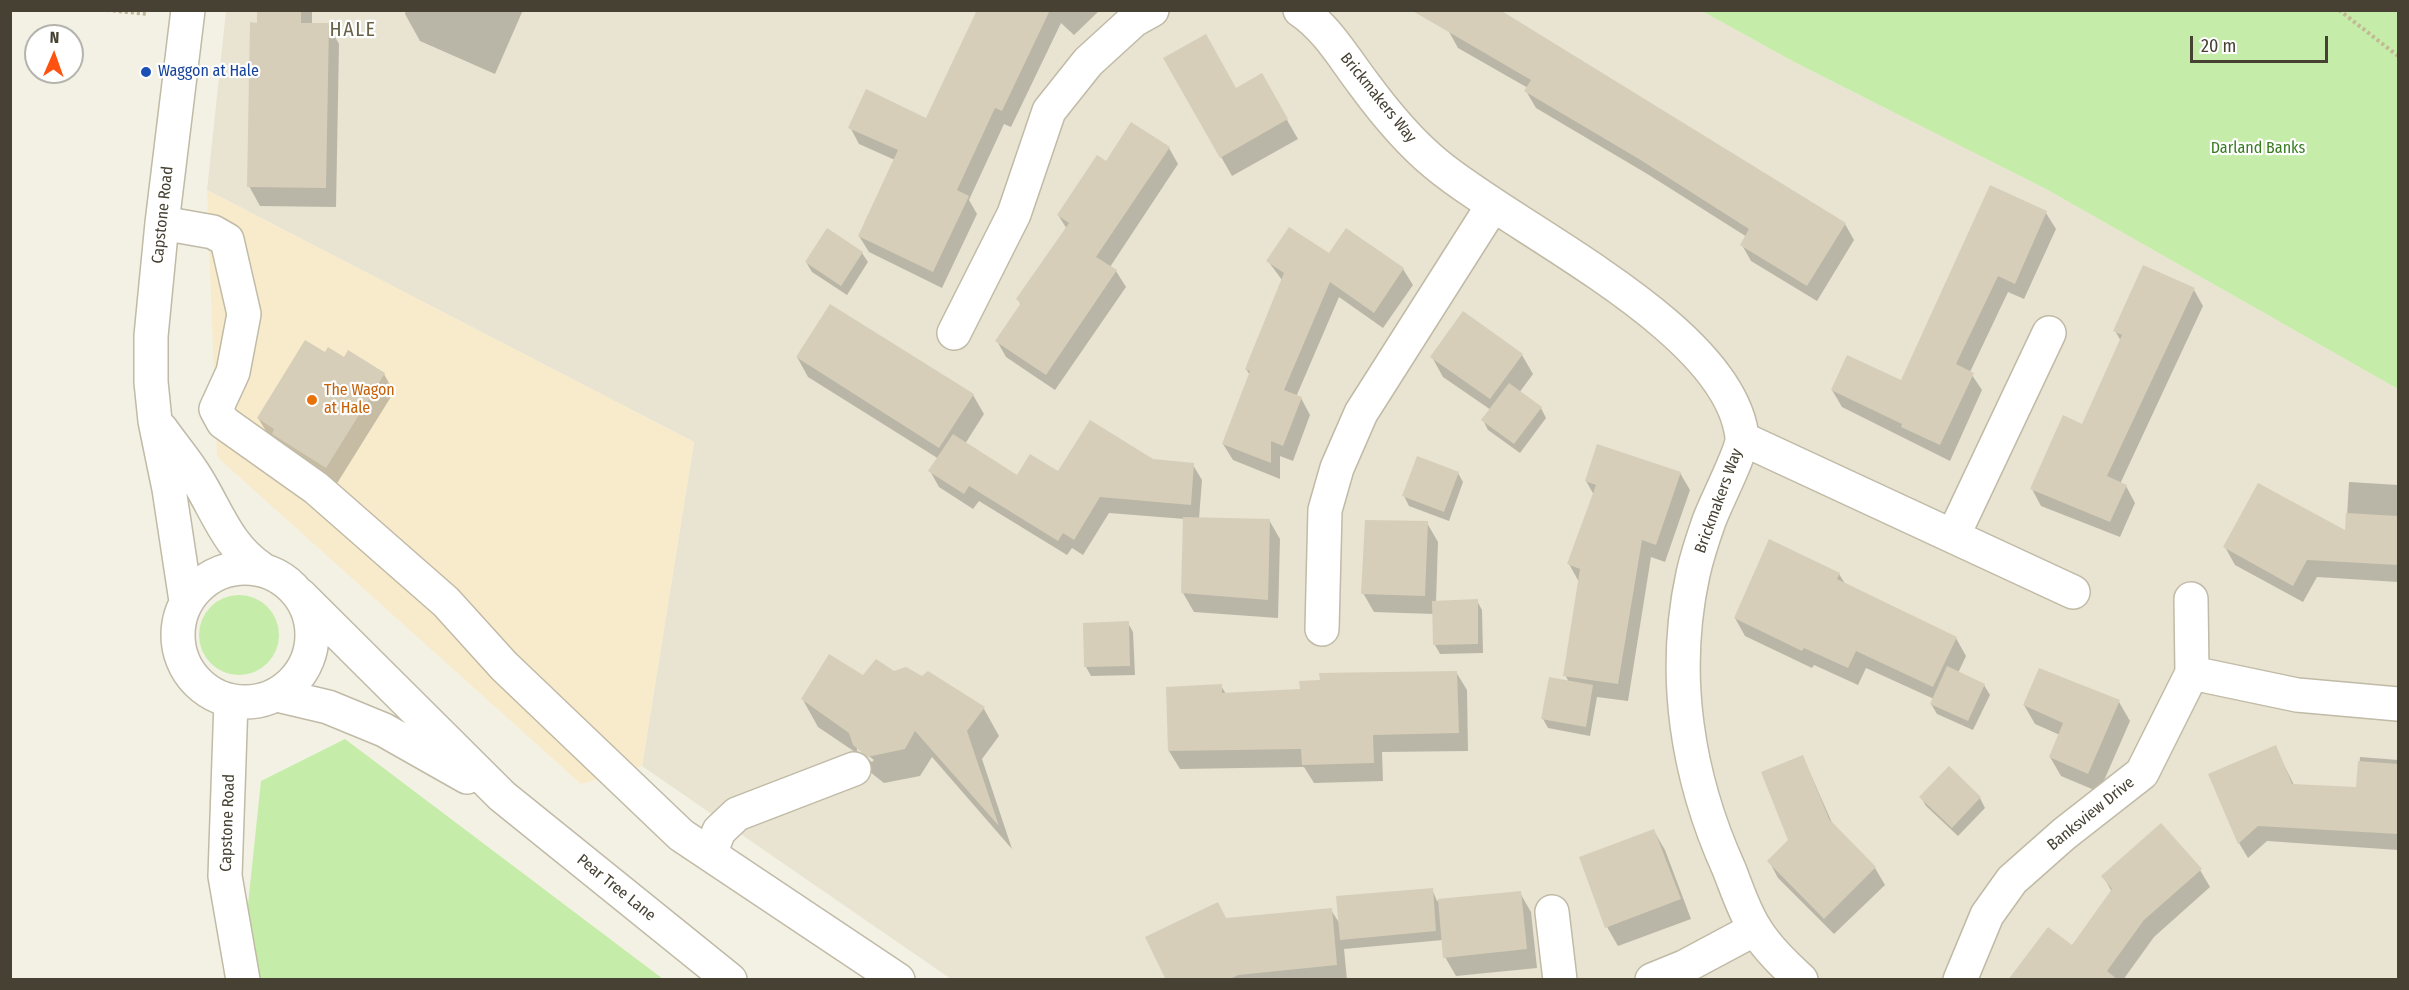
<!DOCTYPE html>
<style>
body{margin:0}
#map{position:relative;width:2409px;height:990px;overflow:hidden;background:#f3f1e4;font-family:"Fira Sans Condensed",sans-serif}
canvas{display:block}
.frame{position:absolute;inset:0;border:12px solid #464133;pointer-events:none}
.north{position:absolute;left:24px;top:24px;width:60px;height:60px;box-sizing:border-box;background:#fff;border:2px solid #b5b3ad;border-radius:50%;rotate:2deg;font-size:16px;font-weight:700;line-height:24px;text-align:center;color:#464133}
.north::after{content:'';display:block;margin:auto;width:21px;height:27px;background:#ff510f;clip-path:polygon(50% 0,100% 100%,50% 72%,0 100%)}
.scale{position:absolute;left:2190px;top:36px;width:138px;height:27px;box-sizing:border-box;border:3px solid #464133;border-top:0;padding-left:8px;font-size:18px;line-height:21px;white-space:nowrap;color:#464133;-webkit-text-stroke:4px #fff;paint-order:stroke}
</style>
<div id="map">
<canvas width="2409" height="990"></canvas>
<div class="frame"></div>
<div class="north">N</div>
<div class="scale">20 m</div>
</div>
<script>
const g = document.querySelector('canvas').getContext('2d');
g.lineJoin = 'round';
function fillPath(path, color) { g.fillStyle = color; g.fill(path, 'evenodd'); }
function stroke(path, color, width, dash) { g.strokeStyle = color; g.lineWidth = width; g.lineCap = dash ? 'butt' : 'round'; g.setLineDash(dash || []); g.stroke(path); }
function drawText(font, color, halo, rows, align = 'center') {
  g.font = font + ' "Fira Sans Condensed",sans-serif'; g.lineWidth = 4.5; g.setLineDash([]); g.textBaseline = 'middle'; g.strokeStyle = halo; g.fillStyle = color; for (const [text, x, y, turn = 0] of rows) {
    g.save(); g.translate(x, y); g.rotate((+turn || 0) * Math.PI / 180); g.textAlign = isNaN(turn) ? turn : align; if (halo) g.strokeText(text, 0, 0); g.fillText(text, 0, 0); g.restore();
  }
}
fillPath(new Path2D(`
 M226 11H1702L1796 63 2046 189 2398 389V979H951L642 766 694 442 207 190Z`), '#e8e4d1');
fillPath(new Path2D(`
 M207 190 694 442 642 766 581 784 217 457Z`), '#f8ebcc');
fillPath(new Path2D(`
 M1702 11H2398V389L2046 189 1796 63Z
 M199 635a40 40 0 1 1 80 0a40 40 0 1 1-80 0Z
 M345 739 663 979H260L247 914 261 781Z`), '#c5eca8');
fillPath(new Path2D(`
 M258 10H312V24H328L339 44 336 207 260 206 249 186Z
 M406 10H523L495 74 420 41 405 14Z
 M978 10H1100L1074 35 1061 23 1011 127 1004 124 969 200 977 214 942 288 869 252 859 236 895 160 859 144 850 127 927 120Z
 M1437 10 1845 224 1854 240 1817 301 1751 261 1742 245 1747 237 1649 175 1536 108 1526 91 1528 88 1458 48Z
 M1165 59 1236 90 1261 75 1298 139 1232 176Z
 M1169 148 1178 164 1110 267 1116 271 1126 287 1055 390 1006 357 997 341 1021 305 1018 299 1067 229 1058 215Z
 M1991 187 2046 213 2056 229 2024 299 2008 292 1970 372 1982 390 1950 461 1842 407 1832 390 1901 382Z
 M862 253 868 262 847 295 812 272 806 262Z
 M1329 255 1403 269 1413 285 1383 328 1339 297 1296 397 1301 398 1310 415 1293 461 1280 456V479L1233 460 1223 444 1250 375 1246 369 1282 280 1268 261Z
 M2194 290 2203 306 2120 484 2126 486 2135 503 2120 537 2041 506 2032 489 2083 426 2121 341 2115 331Z
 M325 354 384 374 394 392 336 485 269 436 258 418Z
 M1522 355 1533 374 1519 393 1541 408 1546 418 1520 453 1488 430 1483 420 1491 410 1443 377 1432 357Z
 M797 357 973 395 984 414 965 444 1017 477 1152 461 1193 465 1202 480 1199 519 1269 520 1280 539 1278 618 1194 612 1183 593 1185 519 1109 513 1083 555 1072 548 1067 555 979 501 973 509 939 487 930 471 939 459 808 377Z
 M1458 473 1463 482 1449 521 1409 506 1404 496Z
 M1680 473 1690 490 1665 562 1651 557 1628 701 1597 697 1590 736 1548 728 1543 719 1569 682 1565 675 1579 582 1569 564 1594 495 1586 481Z
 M2349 482 2398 485V582L2317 577 2303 602 2235 565 2225 547 2346 533Z
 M1427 523 1438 542 1436 602 1477 601 1482 610 1483 653 1440 654 1435 645 1434 614 1374 612 1363 593Z
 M1839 574 1846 585 1956 638 1966 656 1958 673 1984 685 1990 695 1973 730 1937 714 1931 704 1934 699 1866 668 1858 685 1814 665 1812 668 1745 636 1735 618Z
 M1128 623 1133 632 1135 675 1091 676 1086 667Z
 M2040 670 2119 702 2130 721 2099 792 2061 776 2050 757 2060 735 2035 724 2024 705Z
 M894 672 984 709 999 736 982 759 1012 849 932 757 920 776 884 783 870 772 861 756 818 727 803 700 864 677ZM857 747 874 760 872 762 857 751Z
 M1456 672 1467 690 1468 751 1382 752 1383 781 1314 783 1304 767 1180 769 1169 751 1221 686 1226 694 1301 690Z
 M2275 747 2294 785 2358 788 2360 757 2398 760V850L2267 841 2248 858 2239 843Z
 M1803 757 1833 825 1875 868 1885 885 1834 934 1778 878 1769 861 1790 840Z
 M1921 797 1980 798 1985 808 1958 836 1926 806Z
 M1654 831 1665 850 1691 919 1618 946 1607 927Z
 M2200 870 2210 887 2154 937 2123 980H2010L2072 947 2112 892 2103 876Z
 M1432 889 1437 901 1520 893 1531 912 1537 968 1456 976 1445 957 1443 940 1344 949 1347 980H1167L1226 920 1331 910 1340 924Z`), '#0003');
fillPath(new Path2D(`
 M257 10H301V23H329L326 188 247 187 250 22 257 23Z
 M977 10H1050L1002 111 995 108 957 190 969 196 933 272 858 236 898 150 848 128 866 89 926 118Z
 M1411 10H1500L1846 223 1807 286 1740 245 1749 229 1639 159 1524 91 1531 80Z
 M1206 34 1236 88 1262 73 1288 119 1220 158 1163 58Z
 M1131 122 1170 147 1096 257 1117 270 1046 375 995 341 1021 303 1016 299 1069 223 1057 215 1097 155 1106 161Z
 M1990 185 2047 211 2015 284 1998 276 1956 364 1974 373 1940 445 1901 427 1902 424 1831 390 1847 355 1901 380Z
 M1289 227 1329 253 1346 228 1404 268 1374 313 1330 282 1284 390 1302 397 1283 446 1271 441V463L1222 444 1250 371 1245 369 1284 273 1266 261Z
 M827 228 863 252 841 286 805 262Z
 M2143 265 2195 288 2107 476 2127 485 2110 522 2030 489 2063 415 2082 424 2122 335 2113 331Z
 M830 304 974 394 939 448 796 357Z
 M1463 311 1523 354 1490 399 1430 357Z
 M305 340 325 352 328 347 344 357 348 350 385 373 326 468 272 434 274 429 257 418Z
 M1509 383 1542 407 1514 444 1481 420Z
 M1090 420 1153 459 1194 463 1191 505 1100 497 1074 540 1063 533 1058 541 969 486 964 494 928 471 953 434 1017 475 1030 454 1058 471Z
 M1597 444 1681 472 1656 545 1642 540 1618 684 1563 676 1580 569 1567 564 1596 485 1585 481Z
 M1417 456 1459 472 1444 512 1402 496Z
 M2258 483 2345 530 2346 513 2398 516V565L2307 560 2293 586 2223 547Z
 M1183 517 1270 519 1268 600 1181 593Z
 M1365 520 1428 521 1425 596 1361 594Z
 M1769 539 1840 573 1837 579 1957 637 1933 687 1856 651 1848 668 1804 648 1802 651 1734 618Z
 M1478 599V644L1433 645 1432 601Z
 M1129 621 1130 666 1084 667 1083 623Z
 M829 654 863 675 876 659 894 671 906 667 922 676 928 671 985 707 967 731 999 826 915 731 905 749 867 757 853 745 849 733 801 699Z
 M1947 666 1985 684 1968 721 1930 704Z
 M2039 668 2120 700 2088 774 2049 757 2063 723 2023 705Z
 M1457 671 1459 733 1373 735 1374 763 1302 765 1301 749 1168 751 1166 687 1222 684V693L1300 689 1299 681 1320 680 1319 673Z
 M1549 677 1593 685 1586 727 1541 719Z
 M2276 745 2292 784 2356 787 2358 761 2398 764V834L2258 826 2238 844 2208 774Z
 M1803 755 1829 819 1876 867 1824 919 1767 861 1788 840 1761 772Z
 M1949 766 1981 797 1952 828 1919 797Z
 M2161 823 2202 869 2144 920 2107 971 2118 980H2008L2048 927 2072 945 2112 889 2101 876Z
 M1654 829 1681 899 1605 928 1579 857Z
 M1433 888 1436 931 1340 940 1336 896Z
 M1521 891 1527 949 1443 958 1438 899Z
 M1218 902 1226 918 1332 908 1337 965 1238 975 1228 980H1166L1145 937Z`), '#d6ceb8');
const minor = new Path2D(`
 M1300 10C1327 28 1344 58 1363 83 1385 113 1408 141 1436 164 1515 230 1730 328 1742 437 1743 450 1715 504 1709 521 1703 538 1697 556 1693 574 1671 675 1687 776 1729 869 1737 889 1744 912 1756 930 1768 949 1785 965 1801 980
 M162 223 213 232 227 240 244 314 233 372 216 409 223 422 316 488 446 602 504 666 681 835 898 980
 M954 333 1014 214 1049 111 1088 62 1134 20 1152 10
 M161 429C173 446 187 462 197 479 218 513 228 547 262 569
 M1743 439 2073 592
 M1953 536 2049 333
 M178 635a67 67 0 1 1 134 0a67 67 0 1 1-134 0Z
 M300 595 502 796 730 980
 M186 601 169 489 155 421 151 382V336L162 223 188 10
 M1322 629 1325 510 1337 468 1361 413 1493 205
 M2192 673 2297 695 2398 704
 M277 695 328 707 384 730 467 777
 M231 701 225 876 243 980
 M710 854 719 831 737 814 854 769
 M1552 912 1560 980
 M1652 980 1684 967 1755 929
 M1960 980 1987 915 2012 880 2064 834 2142 773 2192 673 2191 599`);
stroke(minor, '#c0baa6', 36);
stroke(new Path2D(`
 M107 10 148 14
 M2339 10 2398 56`), '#c3b895', 4, [3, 3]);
stroke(minor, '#fff', 33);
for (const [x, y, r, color] of [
 [146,72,6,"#1a4fb4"],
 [312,400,6,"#e8710a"]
]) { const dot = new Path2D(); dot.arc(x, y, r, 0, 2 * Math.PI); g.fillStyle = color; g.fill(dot); stroke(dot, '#fff', 2); }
drawText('16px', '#164399', '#fff', [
 ["Waggon at Hale",158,72]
], 'left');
drawText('16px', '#464133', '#fff', [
 ["Brickmakers Way",1378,98,51],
 ["Capstone Road",163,215,-84],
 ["Brickmakers Way",1719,501,-70],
 ["Banksview Drive",2091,814,-39],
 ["Capstone Road",228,823,-88],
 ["Pear Tree Lane",616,888,39]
]);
drawText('16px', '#397c22', '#fff', [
 ["Darland Banks",2258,149]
]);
drawText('16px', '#c56008', '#fff', [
 ["The Wagon",324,391],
 ["at Hale",324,409]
], 'left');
g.letterSpacing = '1.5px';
drawText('20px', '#6a6149', '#fff', [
 ["HALE",353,30]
]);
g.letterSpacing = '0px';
</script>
